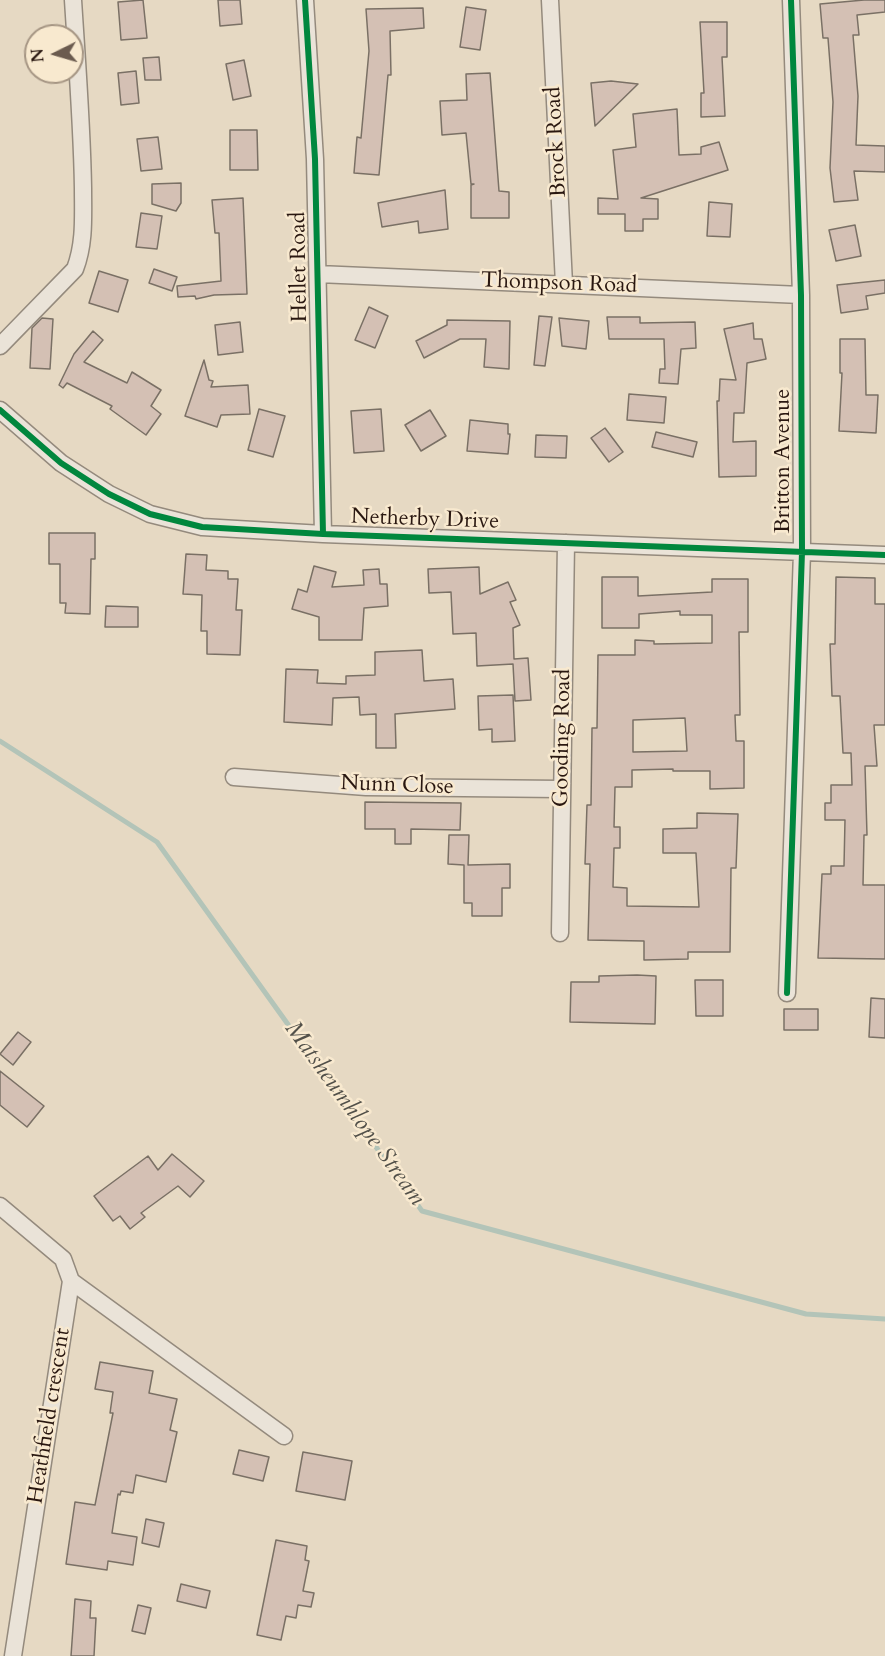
<!DOCTYPE html>
<style>
body{margin:0}
#map{position:relative;width:885px;height:1656px;overflow:hidden;background:#e6d9c3;font-family:Cardo,serif}
canvas{display:block}
.north{position:absolute;left:24px;top:24px;width:60px;height:60px;box-sizing:border-box;background:#f8e9cf;border:2px solid #a59583;border-radius:50%;rotate:265deg;font-size:16px;font-weight:700;line-height:24px;text-align:center;color:#291710}
.north::after{content:'';display:block;margin:auto;width:21px;height:27px;background:#6b5b4f;clip-path:polygon(50% 0,100% 100%,50% 72%,0 100%)}
</style>
<div id="map">
<canvas width="885" height="1656"></canvas>
<div class="north">N</div>
</div>
<script>
const g = document.querySelector('canvas').getContext('2d');
g.lineJoin = 'round';
function stroke(path, color, width, dash) { g.strokeStyle = color; g.lineWidth = width; g.lineCap = dash ? 'butt' : 'round'; g.setLineDash(dash || []); g.stroke(path); }
function fillPath(path, color) { g.fillStyle = color; g.fill(path, 'evenodd'); }
function drawText(font, color, halo, rows, align = 'center') {
  g.font = font + ' Cardo,serif'; g.lineWidth = 5; g.setLineDash([]); g.textBaseline = 'middle'; g.strokeStyle = halo; g.fillStyle = color; for (const [text, x, y, turn = 0] of rows) {
    g.save(); g.translate(x, y); g.rotate((+turn || 0) * Math.PI / 180); g.textAlign = isNaN(turn) ? turn : align; if (halo) g.strokeText(text, 0, 0); g.fillText(text, 0, 0); g.restore();
  }
}
stroke(new Path2D(`
 M0 741 157 842 422 1211 806 1314 885 1319`), '#b3c4b8', 5);
const building = new Path2D(`
 M143 0 147 38 121 40 118 2Z
 M218 0H240L242 24 220 26Z
 M864 0H885V12L857 15 859 35H853L858 96 856 145 885 146V172L854 171 858 200 834 202 830 168 833 102 828 38H823L820 4Z
 M466 7 486 10 480 50 460 47Z
 M423 8 424 28 390 31 391 75H388L379 175 354 173 357 137 361 138 369 51 366 9Z
 M700 22H727V57H722L725 116 701 117V93H704Z
 M159 57 161 80H145L143 58Z
 M244 60 251 96 233 100 226 64Z
 M136 71 139 103 121 105 118 73Z
 M490 73 499 191 509 192V218H471V185L474 184H471L466 133 442 135 440 101 467 100 466 74Z
 M611 81 638 84 595 126 591 83Z
 M677 109 679 155 701 154V147L719 142 728 170 641 198 658 199V219H643V231H625V214H598V198L618 199 613 150 636 147 633 114Z
 M230 130H257L258 170H230Z
 M158 137 162 169 141 171 137 139Z
 M181 183V203L176 211 152 204V184Z
 M445 190 448 229 419 233 418 221 382 227 378 203Z
 M243 198 247 294 214 295 196 299 195 296 178 297 177 286 221 281 219 233H215L212 200Z
 M709 202 732 204 730 237 707 236Z
 M141 213 162 216 157 249 136 247Z
 M855 225 861 256 836 261 829 230Z
 M154 269 177 277 172 291 149 283Z
 M99 271 128 280 118 312 89 303Z
 M885 280V293L866 296 868 309 841 313 837 285Z
 M369 307 388 316 375 348 355 340Z
 M539 316 552 317 545 366 534 365Z
 M607 317H640V323L695 322 696 348 681 349 678 384 659 383 660 369H665L664 339H609Z
 M42 318 53 319 50 369 30 368 32 328Z
 M559 318 589 321 586 349 562 346Z
 M447 320 510 321 509 369 484 367 486 339H460L424 358 416 341 447 325Z
 M240 322 243 352 218 355 215 325Z
 M753 323 754 339H762L766 359 747 363 744 413H734L733 442 756 441V476L719 477 717 401H719L720 379 736 380 724 329Z
 M93 331 103 340 84 362 127 383 132 372 161 390 151 406 161 414 146 435 110 409 112 406 67 383 63 388 59 385 74 354Z
 M840 339H865L866 395H878L876 433 839 431 842 373H840Z
 M204 360 209 380 213 381 211 387 248 385 250 414 221 415 217 427 185 416Z
 M629 394 666 397 664 423 627 420Z
 M259 409 285 416 273 457 248 450Z
 M381 409 384 451 354 453 351 411Z
 M430 410 446 436 421 451 405 425Z
 M470 420 508 424V434H510L508 454 467 451Z
 M605 428 623 452 609 462 591 438Z
 M656 432 697 442 693 457 652 447Z
 M536 435 567 436 566 458 535 457Z
 M49 533H95V559H91L90 614 65 613 66 603H60V564H49Z
 M186 554 207 555 206 570 228 571V579H238L236 610H242L240 655 207 654V631H201L202 595 183 594Z
 M314 566 336 572 332 587 364 585 363 570 379 569 380 584H387L388 606 364 608 362 640H319V617L292 609 298 589 307 592Z
 M479 567 480 594 508 582 516 600 510 602 520 625 513 628 514 659 528 658 531 700 515 701 513 664 477 666 476 633 453 634 451 592 429 593 428 569Z
 M602 577H638V596L712 592V579H748V632H739L740 715H735L736 741H744V788L710 789V771H673V769L632 770V787H615L614 827H620V848H614L613 887 627 888V906L699 907 696 853H663V829L697 828V813L738 814 736 868H731L730 952H688V959L644 960V941L588 940 590 864H585L587 805H591L592 728H597L598 655H635V640L654 641V644L712 643V615H680V611L639 614V628H602ZM685 718 687 751 633 752V720Z
 M836 577 875 578V604H885V725H874L877 766H865L867 835H864L863 885H885V959L818 958 822 874H831V866H844L845 820H825V803H831V785H852L851 753H843L840 696H832L830 644H835Z
 M106 606 138 607V627H105Z
 M422 650 424 681 453 679 455 709 395 714 396 748H376V714L360 715 359 697 333 698 332 725 284 722 286 669 318 670 317 683 346 684V676L375 675V652Z
 M513 695 515 741 492 742V729L479 730 478 696Z
 M365 802 461 803 460 830 411 829V844H395V829H365Z
 M449 835H469L468 865 510 864V888H502V916H472V903H464V865L448 864Z
 M637 975 656 976 655 1024 570 1022 571 982H599V976Z
 M695 980H723V1016H696Z
 M871 998 885 999V1038L869 1037Z
 M784 1009H818V1030H784Z
 M18 1032 31 1042 13 1065 0 1054Z
 M0 1071 44 1106 27 1127 0 1105Z
 M172 1154 204 1181 190 1197 178 1186 141 1213 145 1217 130 1229 120 1216 113 1221 94 1196 148 1156 158 1170Z
 M100 1362 153 1371 149 1393 177 1399 170 1430 177 1432 166 1482 136 1475 133 1493 121 1491 120 1495 118 1494 112 1533 137 1537 133 1565 108 1561 107 1570 66 1564 75 1502 95 1505 113 1413H110L113 1392 95 1389Z
 M239 1450 269 1457 263 1481 233 1474Z
 M303 1452 352 1461 345 1500 296 1491Z
 M146 1519 164 1523 159 1547 142 1543Z
 M276 1540 307 1546 305 1560 309 1561 303 1591 314 1593 311 1607 298 1605 296 1618 286 1616 281 1640 257 1635Z
 M181 1584 210 1591 206 1608 177 1601Z
 M75 1599 91 1601 90 1618H96L94 1656H71Z
 M138 1605 151 1608 145 1634 132 1631Z`);
fillPath(building, '#d4c0b4');
stroke(building, '#7a7065', 1.5);
const street = new Path2D(`
 M305 0 315 159 323 534
 M550 0 564 284
 M318 274 801 295
 M0 346 75 269C85 243 83 216 83 188 82 125 77 63 73 0
 M0 410 61 463 109 494 150 514 202 527 323 534 885 555
 M234 777 366 787 561 789
 M560 933 566 543
 M787 993 802 552 801 295 791 0
 M0 1206 63 1259 71 1281 13 1656
 M71 1281 284 1436`);
stroke(street, '#948a7d', 19);
stroke(street, '#eae3d8', 16);
stroke(new Path2D(`
 M305 0 315 159 323 534
 M0 410 61 463 109 494 150 514 202 527 323 534 885 555
 M787 993 802 552 801 295 791 0`), '#00873e', 6);
drawText('22px', '#291710', '#f8e9cf', [
 ["Brock Road",557,142,-93],
 ["Hellet Road",300,267,-91],
 ["Thompson Road",559,284,2],
 ["Britton Avenue",784,461,-90],
 ["Netherby Drive",425,520,2],
 ["Gooding Road",563,738,-89],
 ["Nunn Close",397,786,2],
 ["Heathfield crescent",50,1416,-81]
]);
drawText('italic 24px', '#525049', '#f8e9cf', [
 ["Matsheumhlope Stream",354,1114,54]
]);
</script>
